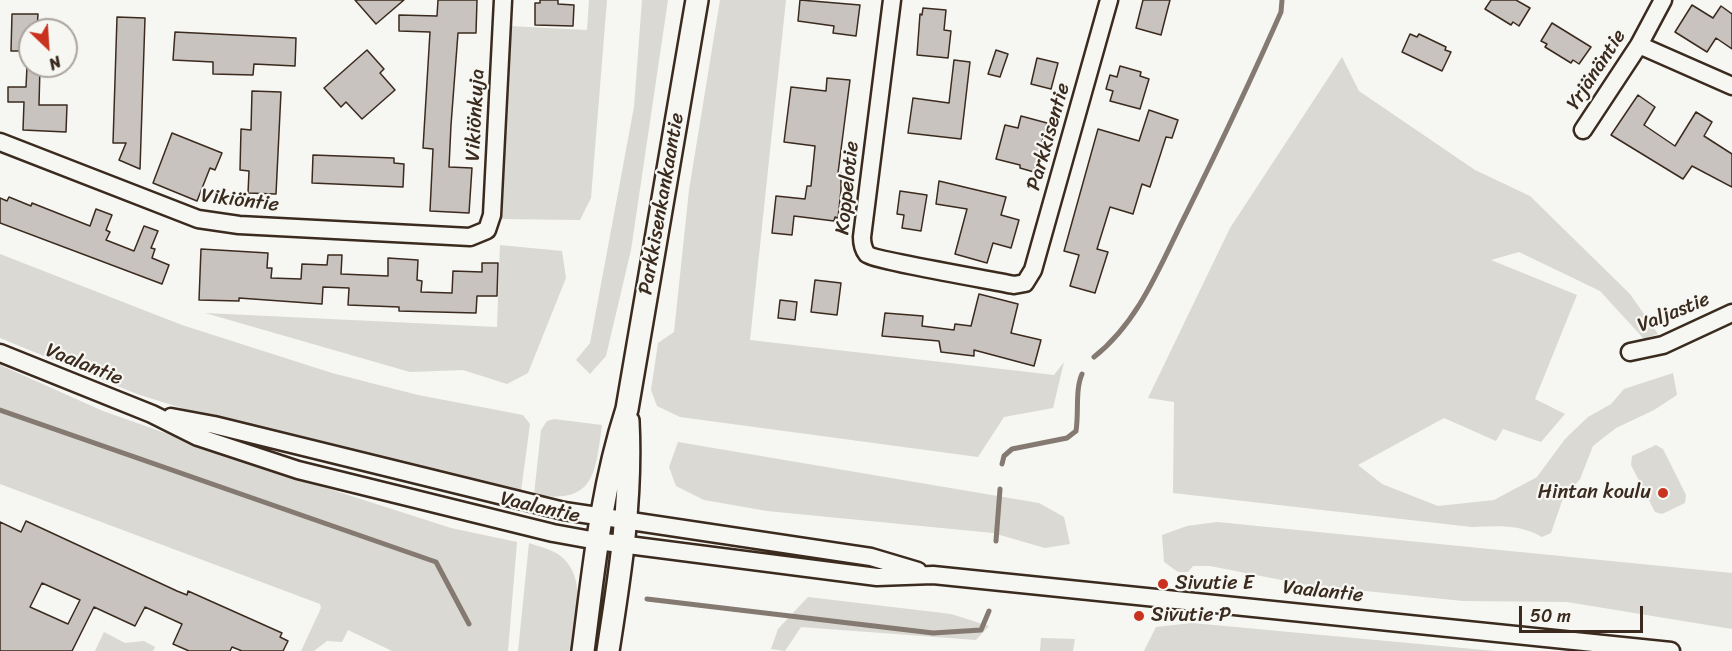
<!DOCTYPE html>
<meta charset="utf-8">
<style>
body{margin:0}
#map{position:relative;width:1732px;height:651px;overflow:hidden;background:#f6f6f2;font-family:Sriracha,sans-serif}
canvas{display:block}
.north{position:absolute;left:18px;top:18px;width:60px;height:60px;box-sizing:border-box;background:#f6f6f2;border:2px solid #aba49d;border-radius:50%;rotate:155deg;font-size:16px;font-weight:700;line-height:24px;text-align:center;color:#3b2a1e}
.north::after{content:'';display:block;margin:auto;width:21px;height:27px;background:#c8321e;clip-path:polygon(50% 0,100% 100%,50% 72%,0 100%)}
.scale{position:absolute;left:1519px;top:606px;width:124px;height:27px;box-sizing:border-box;border:3px solid #3b2a1e;border-top:0;padding-left:8px;font-size:18px;line-height:21px;white-space:nowrap;color:#3b2a1e;-webkit-text-stroke:4px #f6f6f2;paint-order:stroke}
</style>
<div id="map">
<canvas width="1732" height="651"></canvas>
<div class="north">N</div>
<div class="scale">50 m</div>
</div>
<script>
const g = document.querySelector('canvas').getContext('2d');
g.lineJoin = 'round';
function fillPath(path, color) { g.fillStyle = color; g.fill(path, 'evenodd'); }
function stroke(path, color, width, dash) { g.strokeStyle = color; g.lineWidth = width; g.lineCap = dash ? 'butt' : 'round'; g.setLineDash(dash || []); g.stroke(path); }
function drawText(font, color, halo, rows, align = 'center') {
  g.font = font + ' Sriracha,sans-serif'; g.lineWidth = 4.5; g.setLineDash([]); g.textBaseline = 'middle'; g.strokeStyle = halo; g.fillStyle = color; for (const [text, x, y, turn = 0] of rows) {
    g.save(); g.translate(x, y); g.rotate((+turn || 0) * Math.PI / 180); g.textAlign = isNaN(turn) ? turn : align; if (halo) g.strokeText(text, 0, 0); g.fillText(text, 0, 0); g.restore();
  }
}
fillPath(new Path2D(`
 M589 0H607L591 198 580 220 501 219 509 26 587 30Z
 M642 0H668L631 250 606 356 590 374 576 360 590 343 634 107Z
 M720 0H786L750 340 1054 375 1064 362 1053 408 1004 417 978 457 680 417 657 406 651 390 658 343 674 332 689 190Z
 M1342 57 1359 91 1475 170 1530 196 1630 294 1658 334 1644 339 1600 291 1519 252 1491 260 1577 295 1535 399 1565 414 1541 442 1503 429 1496 441 1444 418 1358 465 1382 484 1438 506 1494 500 1537 477 1565 439 1588 417 1611 404 1624 389 1673 373 1677 395 1654 410 1616 428 1593 446 1580 479 1562 501 1551 533 1542 537C1520 524 1497 526 1472 527L1173 493 1174 402 1148 398 1230 228Z
 M500 245 562 251 566 278 528 373 507 384 463 370 410 372 205 313 497 327Z
 M0 254 182 325 332 373 418 395 523 415 530 424 521 491 216 419 137 394 0 338Z
 M0 365 103 411 267 469 451 528 517 542 508 651H392L348 630 342 642 327 641 314 651H301L321 608 320 604 0 484Z
 M554 419 602 425C595 475 595 504 534 495L541 430 547 421Z
 M678 442 1039 503 1064 517 1070 544 1045 548 993 533 767 511 704 500 676 486 669 467Z
 M1656 445 1663 449 1686 495 1685 503 1662 514 1655 512 1631 465 1632 456Z
 M1217 522 1732 573V629L1567 602 1463 601 1307 585 1210 566H1193L1188 572H1178L1164 562 1162 535 1187 526Z
 M529 543C537 546 547 548 556 553 588 571 577 622 573 651H518Z
 M808 597 951 614 989 626 976 640 801 627 785 651 771 649 778 629Z
 M1192 623 1495 651H1144L1156 627Z
 M104 632 125 643 144 641 155 647 153 651H95Z
 M1041 638 1075 639 1073 651H1040Z`), '#dad9d3');
stroke(new Path2D(`
 M1094 357C1140 321 1161 263 1187 212 1220 145 1251 80 1281 12L1282 0
 M0 410 436 562 469 624
 M1002 464 1004 456 1012 449 1067 438 1076 431C1079 412 1075 390 1082 374
 M996 541 1000 489
 M647 599 933 633 981 630 989 611`), '#857a71', 5);
const building = new Path2D(`
 M355 0H404L376 24Z
 M438 0H477L476 33H458L451 125 449 167 472 168 469 213 430 211 433 149 423 148 430 32 399 31V15L437 16Z
 M540 0H558V4L574 5 573 26 535 25V3H540Z
 M800 0 860 5 856 36 833 33 834 26 798 21Z
 M1143 0H1170L1161 35 1136 28Z
 M1491 0H1516L1530 8 1519 26 1513 22 1511 25 1485 9Z
 M1692 5 1713 18 1721 6 1732 14V49L1716 38 1707 52 1675 32Z
 M923 8 946 10 944 30 951 31 948 58 917 55 920 14 922 15Z
 M12 14H38L37 30H30V51H11Z
 M117 17 145 18 140 169 119 160 126 143H113Z
 M1552 23 1591 47 1579 64 1573 60 1571 63 1545 47 1547 44 1541 41Z
 M175 32 296 38 295 66 254 64 253 75 213 74V62L173 60Z
 M1410 34 1417 37 1419 34 1446 47 1445 50 1451 52 1442 71 1402 52Z
 M367 50 384 69 380 73 395 90 362 119 346 102 341 107 324 88Z
 M996 50 1008 54 1000 77 988 74Z
 M1037 58 1058 63 1051 89 1031 84Z
 M954 60 970 62 961 139 908 133 913 98 949 103Z
 M27 66H40L39 105H67L66 132 23 130 24 102H8V87H26Z
 M1120 66 1141 72 1140 76 1149 79 1140 109 1110 101 1113 91 1106 89 1110 75 1117 77Z
 M827 78 850 80 838 173H841V190L838 218 835 217 834 221 794 216 792 235 772 233 776 196 805 199 807 186H811L815 146 784 142 791 87 826 91Z
 M252 91 281 92 276 194 248 193 249 171 240 170 241 129 251 130Z
 M1638 95 1655 107 1644 125 1675 146 1696 112 1712 122 1704 136 1732 154V187L1692 166 1683 179 1611 135Z
 M1149 110 1178 120 1172 138 1166 137 1150 187 1142 184 1133 214 1110 207 1097 249 1108 252 1095 293 1070 286 1079 255 1064 251 1098 129 1139 141Z
 M1021 116 1047 123 1034 172 1020 168V165L996 159 1005 125 1018 128Z
 M172 133 222 153 215 170 210 168 197 201 153 183Z
 M313 155 394 158V163L404 164 403 187 312 183Z
 M939 181 1006 197 1001 215 1019 220 1011 248 993 243 987 263 955 254 967 209 936 204Z
 M900 191 927 195 921 231 902 228 904 215 897 214Z
 M9 197 31 206 32 203 90 226 96 209 112 215 106 230 110 232 106 240 134 251 144 226 158 231 151 248 155 249 152 258 169 265 162 284 0 223V198L7 201Z
 M201 249 268 253 267 268H272L271 278 301 279 302 264 327 265 328 255H342L341 274 388 276V258L418 260 417 280 422 281 421 292 452 293 453 271 482 272V263H498L497 296H477L476 313 399 311V307L348 305 349 288 323 287 322 304 239 298V301L199 300Z
 M815 280 841 283 837 315 811 312Z
 M979 294 1018 304 1011 333 1041 340 1034 366 974 350V356L941 352 939 341 882 336 885 313 923 316 922 326 954 330 955 324 971 326Z
 M780 300 797 302 795 320 778 318Z
 M26 521 177 591 187 595 188 591 282 633 280 637 288 641 283 651H242L232 647 230 651H189L173 644 182 624 145 607 135 626 94 607 72 651H0V522L21 532ZM42 583 80 600 68 624 30 607Z`);
fillPath(building, '#c8c3be');
stroke(building, '#3b2a1e', 1.5);
const minor = new Path2D(`
 M892 0 862 237C862 243 863 249 867 254 873 260 995 281 1014 285L1025 283 1033 270 1109 0
 M1639 45 1732 86
 M1583 130 1639 45 1663 0
 M0 142 198 219 239 225 470 237 487 230 492 215 503 0
 M1630 352 1663 345 1732 313
 M0 353 152 414 198 437 298 470 553 533 597 541 877 577 933 575 1671 651
 M171 417 214 425 564 511 871 557 918 571`);
const major = new Path2D(`
 M583 651C594 567 601 490 627 409L697 0
 M608 651C620 574 632 500 628 421`);
stroke(minor, '#3b2a1e', 21);
stroke(major, '#3b2a1e', 26);
stroke(minor, '#f6f6f2', 16);
stroke(major, '#f6f6f2', 21);
for (const [x, y, r, color] of [
 [1663,493,6,"#c8321e"],
 [1163,584,6,"#c8321e"],
 [1139,616,6,"#c8321e"]
]) { const dot = new Path2D(); dot.arc(x, y, r, 0, 2 * Math.PI); g.fillStyle = color; g.fill(dot); stroke(dot, '#f6f6f2', 2); }
drawText('20px', '#3b2a1e', '#f6f6f2', [
 ["Yrjänäntie",1597,70,-57],
 ["Vikiönkuja",476,115,-87],
 ["Parkkisentie",1049,137,-74],
 ["Koppelotie",848,188,-84],
 ["Vikiöntie",240,201,7],
 ["Parkkisenkankaantie",662,204,-80],
 ["Valjastie",1674,313,-22],
 ["Vaalantie",84,365,22],
 ["Vaalantie",540,508,13],
 ["Vaalantie",1323,592,6]
]);
drawText('20px', '#3b2a1e', '#f6f6f2', [
 ["Hintan koulu",1651,493,"right"],
 ["Sivutie E",1175,584],
 ["Sivutie P",1151,616]
], 'left');
</script>
